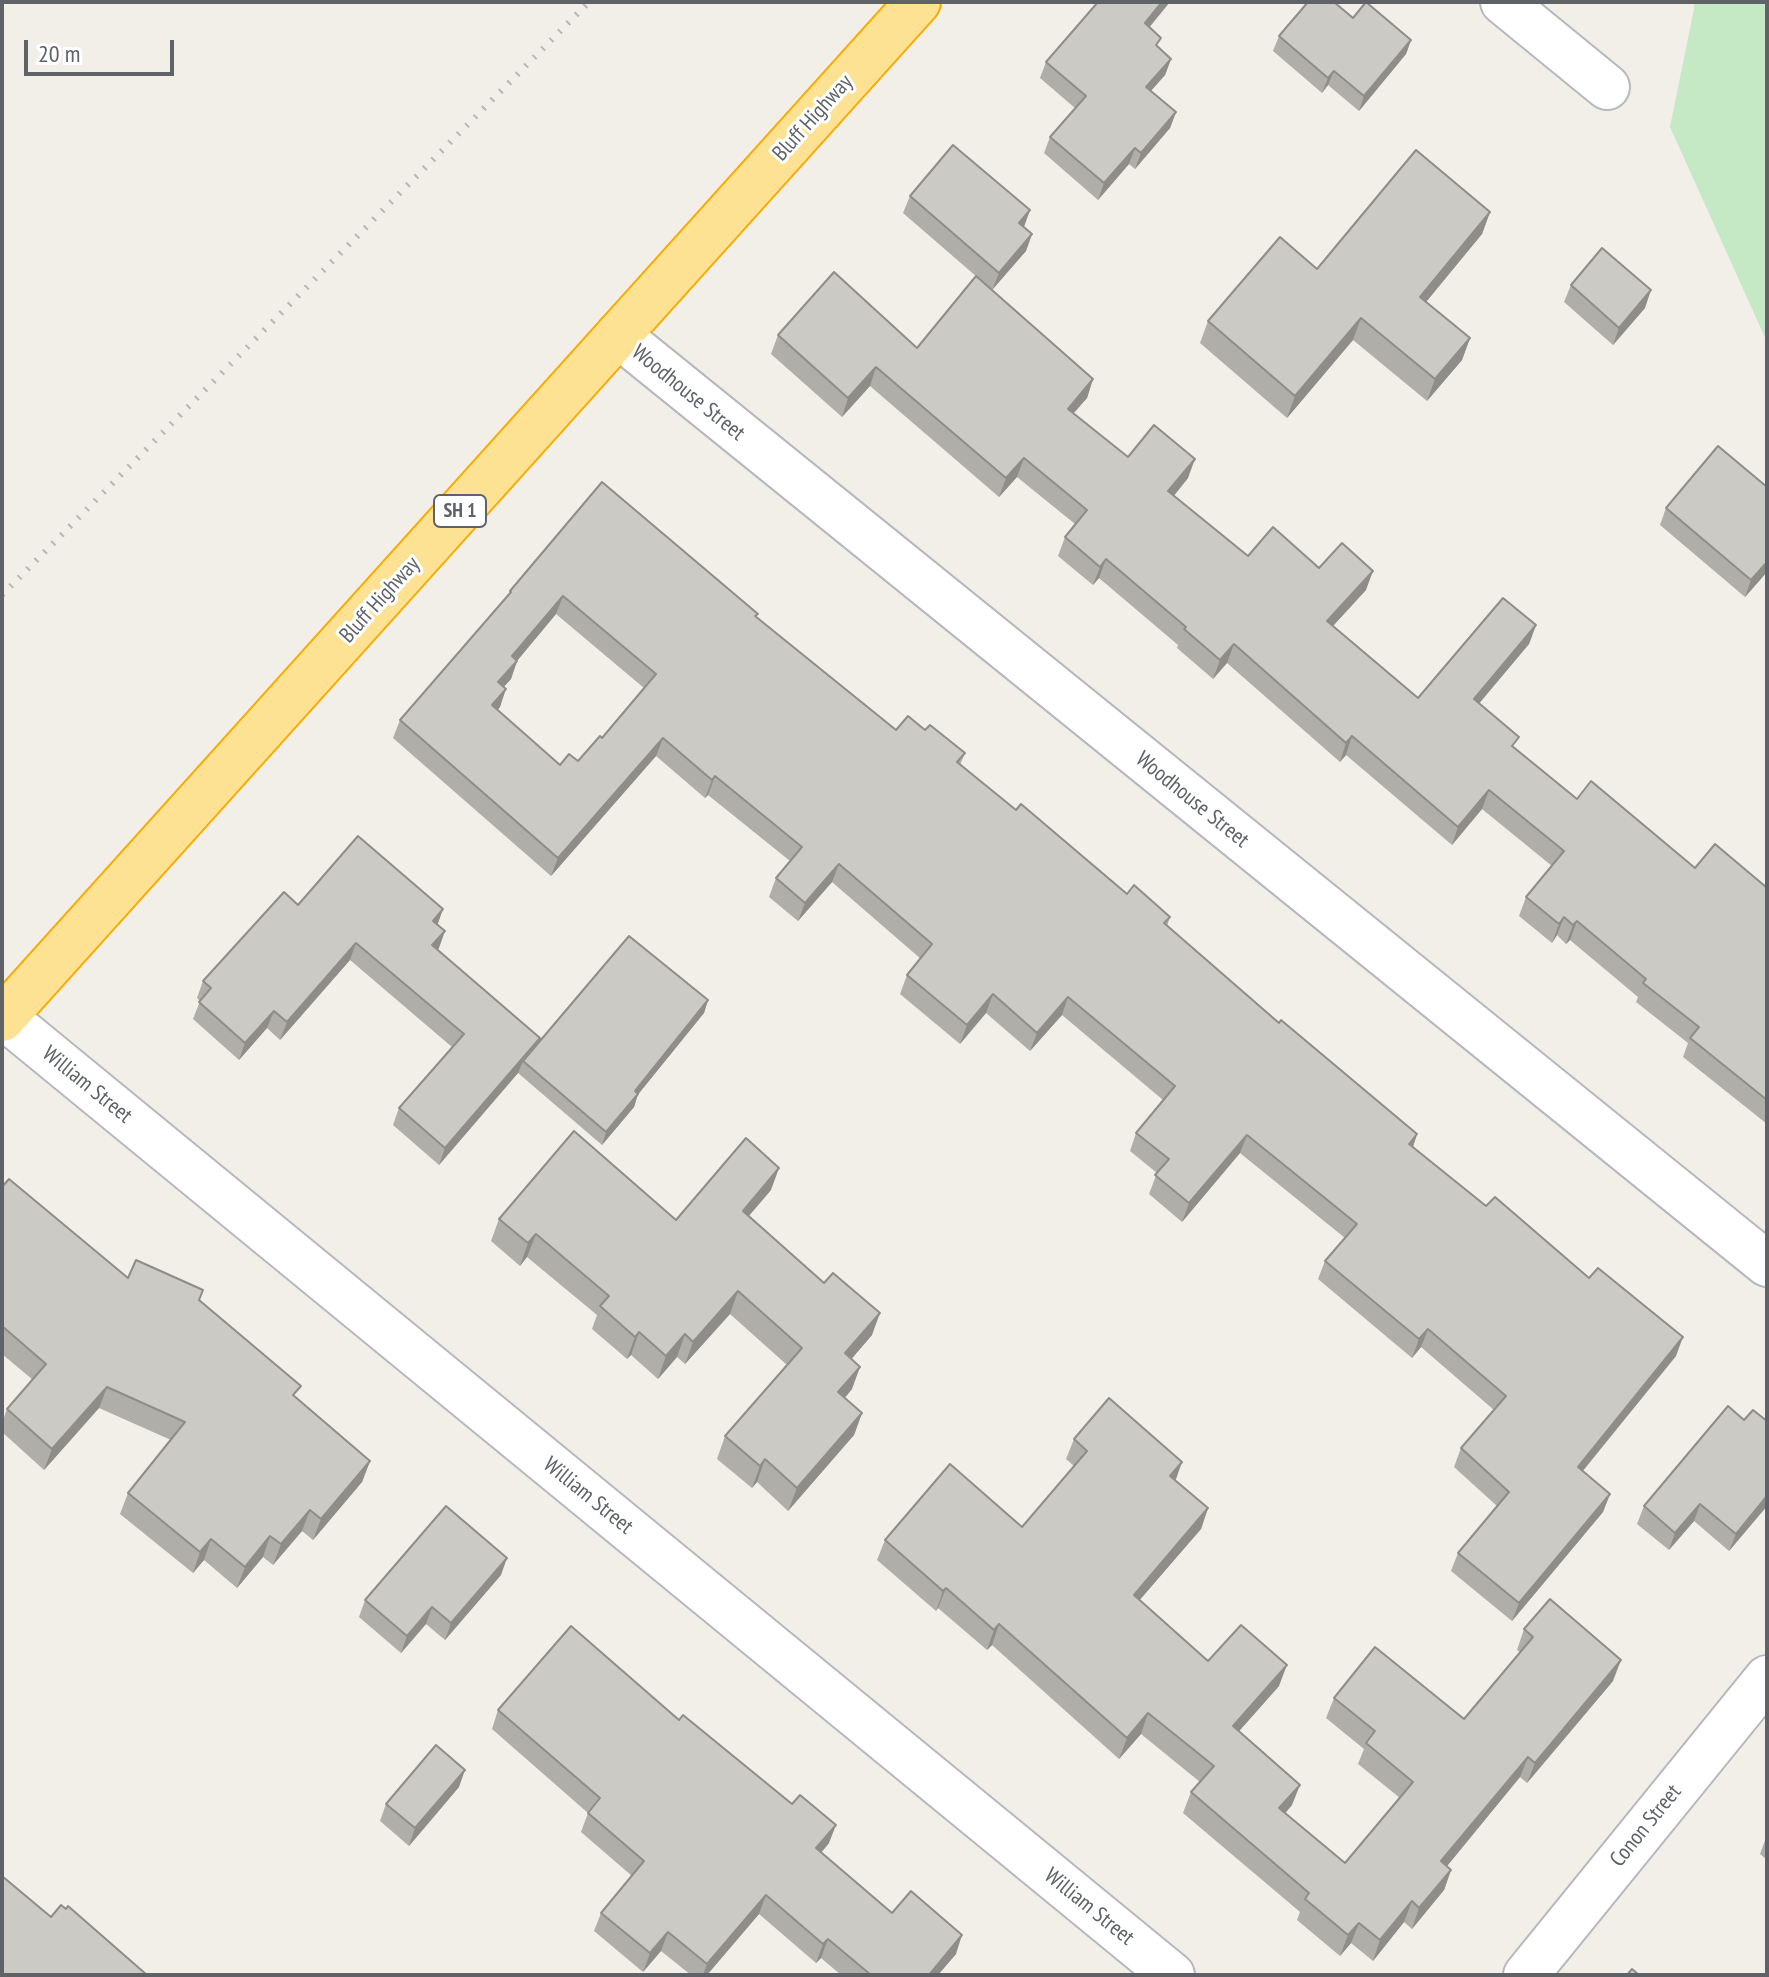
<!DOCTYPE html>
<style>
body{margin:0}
#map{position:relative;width:1769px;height:1977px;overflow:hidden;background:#f1efe8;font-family:"PT Sans Narrow",sans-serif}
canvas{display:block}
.frame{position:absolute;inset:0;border:4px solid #5f6368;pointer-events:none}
.scale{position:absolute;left:24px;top:40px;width:150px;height:36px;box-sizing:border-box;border:4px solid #5f6368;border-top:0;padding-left:10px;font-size:24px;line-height:28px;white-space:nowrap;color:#5f6368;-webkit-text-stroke:6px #fff;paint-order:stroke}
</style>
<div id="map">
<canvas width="1769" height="1977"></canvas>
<div class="frame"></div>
<div class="scale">20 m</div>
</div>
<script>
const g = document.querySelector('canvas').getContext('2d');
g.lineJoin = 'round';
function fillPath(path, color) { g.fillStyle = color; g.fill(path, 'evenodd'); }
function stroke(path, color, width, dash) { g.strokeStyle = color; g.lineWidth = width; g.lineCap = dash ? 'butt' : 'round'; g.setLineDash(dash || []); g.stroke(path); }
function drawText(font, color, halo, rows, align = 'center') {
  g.font = font + ' "PT Sans Narrow",sans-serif'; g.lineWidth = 6; g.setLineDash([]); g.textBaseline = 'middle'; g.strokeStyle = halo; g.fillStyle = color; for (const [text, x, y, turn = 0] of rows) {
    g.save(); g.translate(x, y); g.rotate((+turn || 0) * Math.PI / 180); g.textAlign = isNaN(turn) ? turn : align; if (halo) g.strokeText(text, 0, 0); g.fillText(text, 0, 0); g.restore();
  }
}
fillPath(new Path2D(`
 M1694 2H1767V342L1670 127 1694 9Z`), '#c5e8c5');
const street = new Path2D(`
 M1503 2 1607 87
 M618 335 1767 1264
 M4 1017 1172 1975
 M1526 1975 1767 1678`);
const highway = new Path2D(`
 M2 1019 918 2`);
stroke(street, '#b5b8bc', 48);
stroke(highway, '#f9ab00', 48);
stroke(street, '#fff', 44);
stroke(highway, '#fde293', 44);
stroke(new Path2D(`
 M2 595 589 2`), '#b6b7b8', 6, [2, 10]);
fillPath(new Path2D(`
 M1353 18 1411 40 1406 54 1359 111 1328 85 1322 93 1273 51 1279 36Z
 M1149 27 1158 47 1171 59 1165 75 1151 91 1176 112 1170 128 1135 169 1129 164 1098 200 1044 153 1050 137 1075 108 1040 78 1046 62Z
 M910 196 1024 227 1032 234 1026 251 992 290 903 213Z
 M1490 212 1482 234 1426 302 1470 338 1462 360 1427 401 1353 340 1287 418 1200 343 1208 321 1317 269Z
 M1571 285 1645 308 1613 345 1564 302Z
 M778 335 917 348 1093 379 1087 398 1073 413 1128 457 1188 478 1174 496 1248 556 1319 568 1366 590 1333 626 1418 698 1536 625 1529 644 1479 703 1515 748 1577 799 1695 868 1766 887 1767 886V1124L1683 1057 1688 1043 1636 1002 1638 997 1570 940 1566 944 1557 935 1552 943 1519 916 1526 897 1552 866 1482 809 1452 845 1346 755 1340 762 1227 663 1213 679 1177 648 1178 645 1099 578 1093 585 1058 556 1065 537 1075 524 1017 477 999 497 870 386 842 417 771 354Z
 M1666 508 1767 572 1745 597 1660 525Z
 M510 591 756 617 896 730H925L965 753 960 765 1016 810 1127 894 1170 917 1167 926 1279 1023 1417 1134 1413 1147 1676 1356 1583 1471 1610 1494 1603 1512 1512 1621 1451 1571 1458 1553 1497 1506 1454 1467 1461 1448 1494 1410 1421 1347 1412 1358 1318 1279 1325 1261 1345 1238 1240 1153 1182 1222 1149 1194 1157 1173 1130 1151 1136 1133 1163 1100 1062 1015 1030 1051 986 1013 960 1044 900 994 907 975 921 959 832 882 798 921 769 897 776 878 790 861 708 795 705 798 656 756 551 876 393 738 400 720 508 596ZM556 614 644 688 602 738 578 761 560 765 497 710 500 707 504 686 511 679 517 661Z
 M298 905 443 909 437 925 439 948 437 950 538 1043 708 1000 704 1013 638 1094 634 1107 602 1145 518 1073 439 1165 393 1125 399 1108 452 1047 350 960 280 1040 267 1028 239 1060 193 1019 200 1001 197 998 203 981Z
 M2 1187 128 1278 199 1301 297 1398 370 1461 362 1482 313 1540 302 1531 273 1565 263 1557 237 1588 204 1560 193 1573 120 1514 128 1493 171 1440 99 1408 44 1470 2 1432V1423L7 1409 33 1380 2 1354Z
 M771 1190 749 1216 872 1335 851 1359 852 1389 845 1398 862 1413 854 1435 788 1511 757 1482 752 1488 717 1459 725 1436 787 1365 730 1314 685 1364 677 1357 658 1379 631 1355 627 1359 592 1329 597 1315 527 1257 520 1266 491 1241 499 1219 676 1220Z
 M1744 1420 1767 1421V1506L1729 1551 1694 1521 1669 1550 1637 1524 1644 1506Z
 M1074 1439 1175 1480 1208 1508 1201 1529 1139 1600 1208 1661 1279 1686 1239 1731 1292 1805 1285 1813 1345 1863 1400 1798 1358 1764 1364 1749 1326 1718 1334 1698 1464 1719 1520 1652 1517 1650 1524 1629 1613 1681 1527 1783 1520 1777 1447 1866 1451 1870 1444 1890 1412 1929 1404 1922 1373 1961 1351 1943 1340 1956 1297 1920 1300 1912 1183 1813 1191 1792 1200 1782 1141 1734 1119 1759 992 1645 987 1650 938 1608 936 1611 877 1560 885 1540 1022 1527 1074 1466 1066 1459Z
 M501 1575 445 1640 426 1624 401 1653 359 1617 365 1600Z
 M498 1710 679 1720 829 1843 821 1853 892 1913 956 1954 938 1975H841L821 1958 816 1963 759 1914 707 1975H691L661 1951 643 1972 594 1931 601 1913 632 1876 581 1832 588 1813 492 1729Z
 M459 1787 409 1846 380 1821 386 1804Z
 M1767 1835V1860L1760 1854Z`), '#afaea9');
fillPath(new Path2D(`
 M1162 2H1170L1139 40 1145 23Z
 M1411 40 1406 54 1359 111 1364 96Z
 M1171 59 1165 75 1140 103 1146 87Z
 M1334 71 1328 85 1322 93 1328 78Z
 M1176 112 1170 128 1135 169 1141 153Z
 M1135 148 1129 164 1098 200 1104 183Z
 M1030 210 1024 227 1019 223Z
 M1490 212 1482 234 1412 319 1420 297Z
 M1032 234 1026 251 992 290 999 273Z
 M1651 290 1645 308 1613 345 1619 328Z
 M1361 318 1353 340 1287 418 1295 396Z
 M1470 338 1462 360 1427 401 1435 379Z
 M876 367 870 386 842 417 848 398Z
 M1093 379 1087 398 1061 428 1068 409Z
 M1024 458 1017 477 999 497 1006 478Z
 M1195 459 1188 478 1162 510 1168 491Z
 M1106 559 1099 578 1093 585 1100 567Z
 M1767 562V572L1745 597 1751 580Z
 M1373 571 1366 590 1320 640 1327 621Z
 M563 596 556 614 516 662 517 661 511 679 492 700 498 682 512 656Z
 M1536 625 1529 644 1467 718 1474 699Z
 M1234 644 1227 663 1213 679 1220 660Z
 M506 689 500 707 485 723 492 705Z
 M1352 736 1346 755 1340 762 1346 743Z
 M663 738 656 756 551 876 558 858Z
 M715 776 708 795 705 798 712 780Z
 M1489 790 1482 809 1452 845 1458 827Z
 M839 864 832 882 798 921 805 903Z
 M443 909 437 926 433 921Z
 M1564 917 1557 935 1552 943 1559 924Z
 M1577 921 1570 940 1566 944 1573 925Z
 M445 931 439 948 426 962 432 945Z
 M356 943 350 960 280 1040 287 1022Z
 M993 994 986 1013 960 1044 967 1025Z
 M1068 997 1062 1015 1030 1051 1037 1033Z
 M708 1000 704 1013 632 1102 638 1094 634 1107 602 1145 606 1132 635 1091Z
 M274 1011 267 1028 239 1060 245 1043Z
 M540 1038 534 1055 523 1061 518 1073 439 1165 445 1148Z
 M1417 1134 1411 1153 1409 1144Z
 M1247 1135 1240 1153 1182 1222 1189 1203Z
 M779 1168 771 1190 734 1233 743 1211Z
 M536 1234 527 1257 520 1266 528 1243Z
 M738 1291 730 1314 685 1364 693 1342Z
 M880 1313 872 1335 837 1376 845 1353Z
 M1428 1329 1421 1347 1412 1358 1419 1339Z
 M639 1332 631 1355 627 1359 635 1337Z
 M685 1334 677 1357 658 1379 666 1356Z
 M1683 1337 1676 1356 1571 1485 1578 1467Z
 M860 1367 852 1389 830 1415 838 1392Z
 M107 1387 99 1408 44 1470 52 1449Z
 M862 1413 854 1435 788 1511 797 1488Z
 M765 1459 757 1482 752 1488 760 1466Z
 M370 1461 362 1482 313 1540 321 1519Z
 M1182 1462 1175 1482 1170 1476Z
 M1610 1494 1603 1512 1512 1621 1519 1603Z
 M1767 1496V1506L1729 1551 1736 1534Z
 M1700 1504 1694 1521 1669 1550 1675 1533Z
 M1208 1508 1201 1529 1126 1616 1134 1595Z
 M310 1510 302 1531 273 1565 281 1544Z
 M270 1536 263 1557 237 1588 245 1567Z
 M211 1539 204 1560 193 1573 200 1552Z
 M507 1558 501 1575 445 1640 451 1623Z
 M946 1588 938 1608 936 1611 943 1591Z
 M432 1607 426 1624 401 1653 407 1636Z
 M999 1624 992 1645 987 1650 994 1630Z
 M1621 1660 1613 1681 1527 1783 1535 1763Z
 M1287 1665 1279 1686 1226 1746 1233 1726Z
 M1148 1713 1141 1734 1119 1759 1127 1738Z
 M1528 1757 1520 1777 1434 1882 1441 1861Z
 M465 1770 459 1787 409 1846 415 1828Z
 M1300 1785 1292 1805 1272 1829 1279 1808Z
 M836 1825 829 1843 809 1867 816 1848Z
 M1451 1870 1444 1890 1412 1929 1419 1908Z
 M766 1895 759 1914 707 1975H703L707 1964Z
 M1412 1901 1404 1922 1373 1961 1380 1940Z
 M1359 1923 1351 1943 1340 1956 1348 1935Z
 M668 1932 661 1951 643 1972 650 1953Z
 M962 1935 956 1954 938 1975H929Z
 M828 1939 821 1958 816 1963 823 1944Z`), '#8f8d8a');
const building = new Path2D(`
 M1098 2H1162L1145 23 1161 38 1156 45 1171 59 1146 87 1176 112 1141 153 1135 148 1104 183 1050 137 1086 96 1046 62Z
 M1308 2H1334L1353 18 1366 2 1411 40 1364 96 1334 71 1328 78 1279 36Z
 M953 145 1030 210 1019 223 1032 234 999 273 910 196Z
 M1416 150 1490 212 1420 297 1470 338 1435 379 1361 318 1295 396 1208 321 1280 237 1317 269Z
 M1602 248 1651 290 1619 328 1571 285Z
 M834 272 917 348 976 276 1093 379 1068 409 1128 457 1154 425 1195 459 1168 491 1248 556 1273 527 1319 568 1342 543 1373 571 1327 621 1418 698 1503 598 1536 625 1474 699 1519 737 1512 746 1577 799 1591 781 1695 868 1715 844 1766 887 1767 886V1100L1690 1038 1699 1027 1643 983 1646 979 1577 921 1573 925 1564 917 1559 924 1526 897 1564 851 1489 790 1458 827 1352 736 1346 743 1234 644 1220 660 1184 629 1186 627 1106 559 1100 567 1065 537 1087 510 1024 458 1006 478 876 367 848 398 778 335Z
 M1718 446 1767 487V562L1751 580 1666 508Z
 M602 482 758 614 755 616 896 730 908 716 925 730 930 725 965 753 957 762 1016 810 1021 804 1127 894 1134 885 1170 917 1164 923 1279 1023 1281 1020 1417 1134 1409 1144 1486 1206 1495 1197 1589 1278 1598 1268 1683 1337 1578 1467 1610 1494 1519 1603 1458 1553 1509 1492 1461 1448 1506 1396 1428 1329 1419 1339 1325 1261 1357 1224 1247 1135 1189 1203 1155 1175 1169 1159 1136 1133 1175 1086 1068 997 1037 1033 993 994 967 1025 907 975 932 944 839 864 805 903 776 878 802 847 715 776 712 780 663 738 558 858 400 720 511 592 510 591ZM563 596 656 674 602 738 600 736 578 761 569 754 560 765 492 705 506 689 498 682 517 661 512 656Z
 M358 836 443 909 433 921 445 931 432 945 540 1038 445 1148 399 1108 464 1034 356 943 287 1022 274 1011 245 1043 199 1002 211 988 203 981 284 892 298 905Z
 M629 936 708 1000 635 1091 638 1094 606 1132 523 1061Z
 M574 1131 676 1220 746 1138 779 1168 743 1211 824 1283 833 1273 880 1313 845 1353 860 1367 838 1392 862 1413 797 1488 765 1459 760 1466 725 1436 802 1348 738 1291 693 1342 685 1334 666 1356 639 1332 635 1337 600 1306 609 1296 536 1234 528 1243 499 1219Z
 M9 1179 128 1278 136 1260 203 1290 199 1300 301 1386 293 1395 370 1461 321 1519 310 1510 281 1544 270 1536 245 1567 211 1539 200 1552 128 1493 185 1422 107 1387 52 1449 7 1409 46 1364 2 1326V1187Z
 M1109 1398 1182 1462 1170 1476 1208 1508 1134 1595 1208 1661 1241 1625 1287 1665 1233 1726 1300 1785 1279 1808 1345 1863 1413 1782 1366 1743 1375 1731 1334 1698 1375 1647 1464 1719 1533 1637 1524 1629 1550 1599 1621 1660 1535 1763 1528 1757 1441 1861 1451 1870 1419 1908 1412 1901 1380 1940 1359 1923 1348 1935 1305 1899 1309 1893 1191 1792 1214 1766 1148 1713 1127 1738 999 1624 994 1630 946 1588 943 1591 885 1540 950 1464 1022 1527 1087 1451 1074 1439Z
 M1728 1406 1744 1420 1753 1410 1767 1421V1496L1736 1534 1700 1504 1675 1533 1644 1506Z
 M446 1506 507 1558 451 1623 432 1607 407 1636 365 1600Z
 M571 1626 679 1720 683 1715 792 1804 800 1795 836 1825 816 1848 892 1913 911 1891 962 1935 929 1975H871L828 1939 823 1944 766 1895 707 1964 668 1932 650 1953 601 1913 644 1861 588 1813 600 1798 498 1710Z
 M436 1745 465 1770 415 1828 386 1804Z
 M2 1876 51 1917 61 1905 66 1909 68 1906 147 1975H2Z
 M1632 1969 1639 1975H1627Z`);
fillPath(building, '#cccac5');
stroke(building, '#8f8d8a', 2);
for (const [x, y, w] of [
 [460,511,52]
]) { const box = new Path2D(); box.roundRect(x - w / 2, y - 16, w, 32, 6); g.fillStyle = '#fff'; g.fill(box); stroke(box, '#5f6368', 2); }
drawText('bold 20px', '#5f6368', null, [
 ["SH 1",460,511]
]);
drawText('22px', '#5f6368', '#fff', [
 ["Bluff Highway",813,118,-48],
 ["Woodhouse Street",688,393,39],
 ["Bluff Highway",380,600,-48],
 ["Woodhouse Street",1192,800,39],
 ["William Street",87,1085,39],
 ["William Street",588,1496,39],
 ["Conon Street",1646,1826,-51],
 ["William Street",1089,1907,39]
]);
</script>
